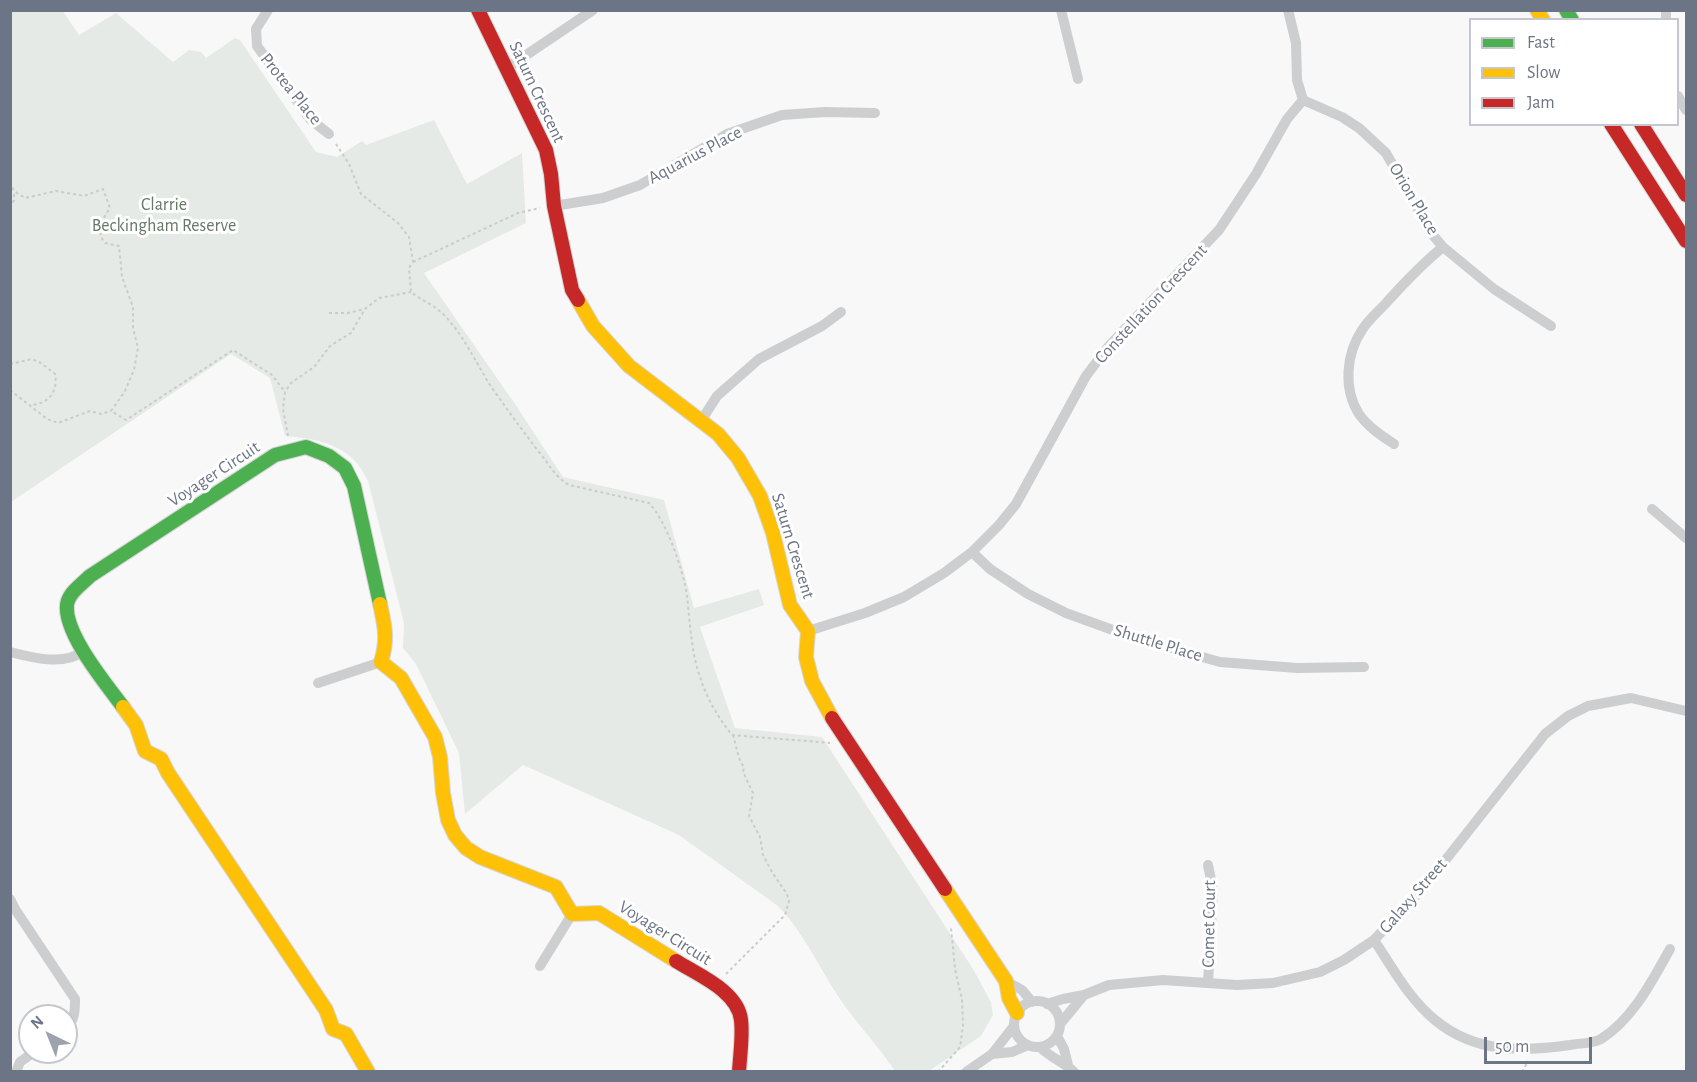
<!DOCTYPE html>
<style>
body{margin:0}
#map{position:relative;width:1697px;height:1082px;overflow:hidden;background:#f8f8f8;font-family:"Alegreya Sans",sans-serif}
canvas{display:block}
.frame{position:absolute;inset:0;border:12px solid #6c7585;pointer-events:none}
.legend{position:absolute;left:1469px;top:18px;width:210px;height:108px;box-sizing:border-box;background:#fff;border:2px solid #c4c8ce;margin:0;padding:8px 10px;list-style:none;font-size:18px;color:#6c7585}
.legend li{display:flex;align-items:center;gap:12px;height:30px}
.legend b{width:30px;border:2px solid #c4c8ce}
.north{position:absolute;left:18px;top:1004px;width:60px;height:60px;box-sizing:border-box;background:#fff;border:2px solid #c4c8ce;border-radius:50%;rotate:317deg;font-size:16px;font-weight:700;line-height:24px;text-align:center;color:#6c7585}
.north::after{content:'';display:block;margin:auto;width:21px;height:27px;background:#9da3ad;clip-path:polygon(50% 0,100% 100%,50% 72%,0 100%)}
.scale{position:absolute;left:1484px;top:1037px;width:108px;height:27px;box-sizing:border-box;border:3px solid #6c7585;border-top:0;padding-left:8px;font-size:18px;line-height:21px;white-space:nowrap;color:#6c7585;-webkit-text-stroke:4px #fff;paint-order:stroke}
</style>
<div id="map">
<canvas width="1697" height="1082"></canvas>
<div class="frame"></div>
<ul class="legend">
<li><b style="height:8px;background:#4caf50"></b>Fast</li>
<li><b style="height:8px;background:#ffc107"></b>Slow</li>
<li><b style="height:8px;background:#c62828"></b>Jam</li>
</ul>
<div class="north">N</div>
<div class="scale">50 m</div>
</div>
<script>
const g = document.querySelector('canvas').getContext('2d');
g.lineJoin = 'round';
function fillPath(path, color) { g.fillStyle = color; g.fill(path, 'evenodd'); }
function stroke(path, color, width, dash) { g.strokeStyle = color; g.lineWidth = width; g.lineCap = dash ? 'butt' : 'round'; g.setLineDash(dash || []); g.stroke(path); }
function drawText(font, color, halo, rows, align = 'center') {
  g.font = font + ' "Alegreya Sans",sans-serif'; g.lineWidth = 6; g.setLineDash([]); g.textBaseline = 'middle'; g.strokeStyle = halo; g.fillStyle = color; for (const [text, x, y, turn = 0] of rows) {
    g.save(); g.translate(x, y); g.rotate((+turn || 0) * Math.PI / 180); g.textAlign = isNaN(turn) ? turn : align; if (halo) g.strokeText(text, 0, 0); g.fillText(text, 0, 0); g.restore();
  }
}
fillPath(new Path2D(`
 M11 10 63 11 79 35 116 13 173 62 189 50 201 52 206 58 235 38 240 40 316 152 337 157 362 141 366 145 434 120 467 184 522 153 526 223 424 273 515 404 563 477 664 500 694 608 759 589 764 605 700 627 735 728 822 737 973 969 991 1002 993 1015 981 1036 929 1071H895C879 1047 859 1026 842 1002 820 970 805 934 778 906L679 835 523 765 465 814 459 753 416 664 403 648 404 623 368 481C364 474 360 466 355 461 337 442 309 438 285 436L270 378 231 354 11 502Z`), '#e6eae6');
const fast = new Path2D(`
 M1566 10 1572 20
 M123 707C107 685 64 634 67 605 68 593 82 584 90 576L275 455 306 447 329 456 345 468 354 486 380 604`);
const slow = new Path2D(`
 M1537 10 1543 20
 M578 300 593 326 629 366 718 434 738 458 760 496 773 533 790 605 808 631 806 657 812 681 832 718
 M380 604C385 627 388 639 381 662L401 678 435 737 440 757 443 793 448 820 455 835 466 848 480 857 556 887 572 914 599 913 676 961
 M123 707 136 725 145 751 161 759 168 773 326 1010 333 1029 346 1034 368 1072
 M945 889 1006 981 1009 998 1017 1013`);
const jam = new Path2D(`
 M478 10 546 150 551 174 554 206 572 290 578 300
 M1611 124 1686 241
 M1641 124 1686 195
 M832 718 945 889
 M676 961C698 975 738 991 741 1020 743 1036 740 1055 739 1072`);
stroke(fast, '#d5d6d6', 16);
stroke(slow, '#d5d6d6', 16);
stroke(jam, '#d5d6d6', 16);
stroke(new Path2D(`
 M336 144 349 164 361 194 398 223 409 237 413 262 409 268 411 292C422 301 435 305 445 316 464 336 475 361 490 385 506 408 522 430 539 452 550 465 554 476 569 485L649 503C666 520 684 572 687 596 690 623 691 649 699 674 706 697 717 716 732 735L830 743
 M10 182 14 191 25 198 56 191 84 196 103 189 110 208C102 220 95 231 105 243L119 246 122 277 133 307V328L138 348 134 370 125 391 111 411 126 420 233 350 272 375 285 392
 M10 208 14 200V191
 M413 262 518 213 540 208
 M329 313H348L365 309
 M10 364 32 359 41 363 55 374C58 392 49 404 30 405
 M10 390 47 419 58 423 90 411 101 414 111 411
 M288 436 283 409 285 392 291 383 314 367 330 346 351 333 365 309 379 298 411 292
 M726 974 785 915 789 901 787 894 772 872 763 855 760 837 749 816 753 793 743 772 744 768 739 758 733 735
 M938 1072 960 1047 963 1026 962 1000 955 969 951 928
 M1522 1072 1528 1061`), '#cacbcc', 2, [3, 3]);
stroke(new Path2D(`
 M268 10 256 29 257 46 310 119 329 134
 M1061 10 1078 79
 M1666 20V10
 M507 68 593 10
 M1678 96 1686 110
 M1303 100 1342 117 1359 128 1386 153 1431 233 1443 247 1494 289 1551 326
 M554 206 603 198 640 185 727 134 782 115 825 112 875 113
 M701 421 717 396 759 359 822 326 841 312
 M1394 444C1382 436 1368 427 1359 414 1343 389 1346 354 1362 330 1368 320 1379 311 1387 302 1405 282 1422 264 1443 247
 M1652 509 1686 538
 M972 552 990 569 1028 594 1066 613 1132 637 1220 662 1297 668 1364 667
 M808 631 865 613 904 597 944 573 972 552 999 525 1016 504 1086 376 1108 347 1219 230 1256 174 1287 119 1303 100 1297 80 1296 43 1288 10
 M10 652C33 658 64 666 84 651
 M318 683 381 662
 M10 899 15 909 75 999C75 1011 75 1020 66 1028
 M1374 940C1392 967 1409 999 1435 1020 1475 1053 1521 1052 1570 1045 1579 1043 1593 1044 1601 1039 1633 1019 1652 981 1670 949
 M540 966 572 914
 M1006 981 1022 990 1032 1002
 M1208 983 1213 890 1208 865
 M1014 1024a23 23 0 1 1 46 0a23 23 0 1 1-46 0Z
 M1047 1004 1063 999 1084 995 1109 985 1163 980 1237 985 1273 983 1320 972 1344 960 1374 940 1425 886 1545 734 1568 716 1588 706 1631 698 1686 711
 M1060 1024 1084 995
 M1057 1036 1064 1049 1068 1065
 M1040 1047C1052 1059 1063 1061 1074 1072
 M992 1054 1012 1052 1028 1045
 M16 1072 20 1062 34 1052
 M966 1072 992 1054 1014 1026`), '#cdcecf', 10);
stroke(fast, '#4caf50', 14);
stroke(slow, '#ffc107', 14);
stroke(jam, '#c62828', 14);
drawText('18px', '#6c7585', '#fff', [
 ["Protea Place",291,89,51],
 ["Saturn Crescent",537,92,65],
 ["Aquarius Place",695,155,-28],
 ["Orion Place",1414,199,59],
 ["Constellation Crescent",1151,304,-47],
 ["Voyager Circuit",214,474,-33],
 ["Saturn Crescent",793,546,73],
 ["Shuttle Place",1158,643,17],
 ["Galaxy Street",1413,896,-49],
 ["Comet Court",1209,924,-89],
 ["Voyager Circuit",665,933,32]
]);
drawText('18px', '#667866', '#fff', [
 ["Clarrie",164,205],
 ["Beckingham Reserve",164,226]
]);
</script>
